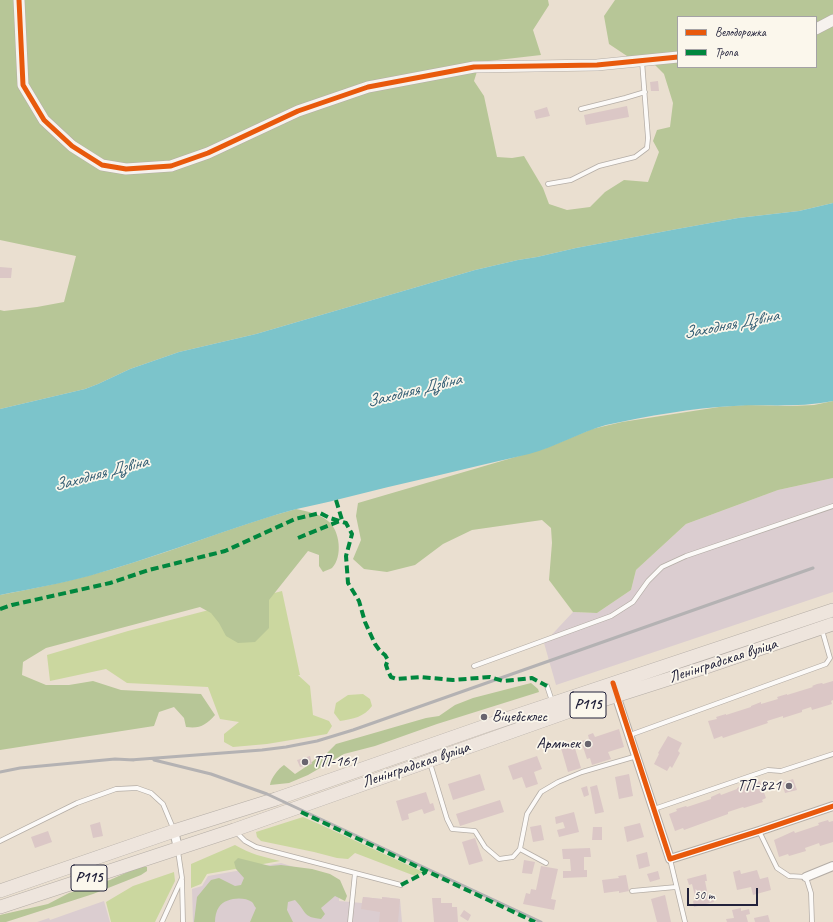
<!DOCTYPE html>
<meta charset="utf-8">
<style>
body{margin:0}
#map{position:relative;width:833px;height:922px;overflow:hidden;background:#eadfd0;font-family:Caveat,sans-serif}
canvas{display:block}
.legend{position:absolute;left:677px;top:16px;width:140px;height:52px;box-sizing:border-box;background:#fbf7ec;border:1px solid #a4a2a5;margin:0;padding:5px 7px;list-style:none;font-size:12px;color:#22223b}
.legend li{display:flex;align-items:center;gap:8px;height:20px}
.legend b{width:20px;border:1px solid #a4a2a5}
.scale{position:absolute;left:687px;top:888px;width:71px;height:18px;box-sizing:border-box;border:2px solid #22223b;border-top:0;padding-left:5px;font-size:12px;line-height:14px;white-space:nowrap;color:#22223b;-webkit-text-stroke:3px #fbf7ec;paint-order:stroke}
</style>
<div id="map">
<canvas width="833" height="922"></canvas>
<ul class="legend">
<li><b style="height:5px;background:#e8590c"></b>Велодорожка</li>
<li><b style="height:5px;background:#00873e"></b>Тропа</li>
</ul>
<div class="scale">50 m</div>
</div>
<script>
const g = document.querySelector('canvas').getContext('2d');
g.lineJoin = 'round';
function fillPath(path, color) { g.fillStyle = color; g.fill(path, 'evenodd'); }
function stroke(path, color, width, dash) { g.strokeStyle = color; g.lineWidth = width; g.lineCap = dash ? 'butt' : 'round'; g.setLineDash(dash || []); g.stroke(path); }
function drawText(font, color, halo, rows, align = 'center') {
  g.font = font + ' Caveat,sans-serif'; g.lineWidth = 3.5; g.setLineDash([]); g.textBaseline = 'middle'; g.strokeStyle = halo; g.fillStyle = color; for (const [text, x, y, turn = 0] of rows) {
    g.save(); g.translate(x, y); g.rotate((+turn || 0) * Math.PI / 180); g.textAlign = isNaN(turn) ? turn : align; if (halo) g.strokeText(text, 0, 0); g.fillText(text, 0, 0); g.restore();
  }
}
fillPath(new Path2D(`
 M833 478V592L556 685 544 643 573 612 597 613 631 590 636 570 686 524 778 490Z
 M281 863 340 881 339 901 362 903 363 897 382 899V897L400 899 402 922H193L192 889 202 886 208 876Z
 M104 901 110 922H37L49 918 50 920Z`), '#dbcdd0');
fillPath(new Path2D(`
 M282 591 300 675H298L310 686 313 715 329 721 332 726 327 734 267 744 233 747 224 742V734L239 722 220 719 208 687 127 683 106 669 50 681 47 655 128 631Z
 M363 694 370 699 372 706C364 717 353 719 340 721L334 713 336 703 348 695Z
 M303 817 319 824 423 872 415 876 355 853 348 859 337 858 314 852 261 841 257 837 256 832Z
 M235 845C250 854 264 857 280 861L207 874 201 884 191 888V864Z
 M174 872 175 881 155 922H111L106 902 133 886Z`), '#cbd79f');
fillPath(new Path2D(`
 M0 0H548L549 5 533 30 541 55 480 62 474 81 484 96 497 157 512 158 524 156 543 188 549 204 567 210 590 207 605 192 624 180 648 182 659 152 653 141 657 130 670 127 673 103 664 74 647 57 627 56 609 44 604 16 615 0H833V203L799 211 738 218 677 229 576 248 537 257 518 260 475 270 256 334 179 352 130 369 98 384 85 389 0 409V310L4 311 37 307 64 302 76 256 0 240ZM678 17H816V67H678Z
 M833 401V478L778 490 686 524 636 570 631 590 597 613 573 612 549 580 552 543 551 528 542 520 472 530 443 544 415 565 387 572 364 569 353 559 361 540 356 516 358 503 546 448 592 429 622 422 719 407 746 405 791 406 814 405Z
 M296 509C309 512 318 513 328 521 340 530 343 557 332 568 330 569 325 571 323 572L319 566V555L308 551 269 600V628L255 642 238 643 226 636 219 623 211 613 200 607 46 648 23 662 22 675 46 685H69L93 681 121 690 201 694 215 715C206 725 200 729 186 727L184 718 174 707 159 712 154 726 0 750V595C29 589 58 584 87 576 158 558 226 528 296 509Z
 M531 683 538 689 539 692 437 724 375 746 344 754 308 775 289 783 270 785C271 778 278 769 284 765L295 774 307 766 318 757 325 755 336 744 426 718 439 716 455 705 473 698Z
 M238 858 270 866 281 865 312 869 330 874 340 880 347 896 345 901 335 896 321 908 325 914 321 919C302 917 307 912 295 900L288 902 287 910 293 922H250L256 908C254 906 254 904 252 902 243 896 225 898 219 907 216 911 215 917 215 922H194L197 897 211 880 219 878 235 886 241 885 244 878 236 869 234 862Z
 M141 866 147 867V871L141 875 93 894 6 922H0V915L48 904 69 893 110 880Z`), '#b7c697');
fillPath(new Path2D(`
 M833 203V401C799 408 768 404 734 406 692 408 648 416 606 425 580 432 556 447 529 454 466 469 403 483 340 499 317 505 292 509 269 517 209 536 150 559 89 576 60 584 29 589 0 595V409L85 389 98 384 130 369 179 352 256 334 475 270 518 260 537 257 576 248 677 229 738 218 799 211Z`), '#7cc4cb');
fillPath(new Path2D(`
 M658 81 659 91H651L650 82Z
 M627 106 629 117 586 125 584 115Z
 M547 107 550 116 536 119 534 111Z
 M0 267 12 268 11 278H0Z
 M833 681V700L831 701 832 704 812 710 811 707 802 710V712L783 718V716L767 721 768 723 723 738 722 736 714 739 708 721 717 719 716 717 726 714V715L751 707V706L761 702V704L778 699 777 697 787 694V695L813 687 812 686 817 684 822 683 823 684Z
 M619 729 624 747 608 752 611 759 592 765 590 758 587 759 581 741 589 739 588 735 593 733 595 737Z
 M668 736 682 743 678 751 680 753 672 768 670 766 667 771 654 764 659 754 658 753Z
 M574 745 581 768 568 772 561 748Z
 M310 756 312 764 300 767 297 760Z
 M537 756 542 769 534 772 538 784 526 788 522 777 513 780 508 766Z
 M480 774 485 790 453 800 448 784Z
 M629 774 633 796 619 799 615 777Z
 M793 779 797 790 785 793 782 783Z
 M760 781 766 798 762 800 763 802 744 808 743 807 728 812V814L684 830 683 828 675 831 669 814 677 811 676 809 686 806 687 807 711 799V797L720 793 721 795 737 789V788L747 784V786Z
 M597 785 604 812 595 814 590 787Z
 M587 786 589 795 584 797 581 788Z
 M426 792 430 804 433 803 435 810 424 814 422 809 408 814 409 819 402 821 396 801Z
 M500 800 504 812 460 826 456 814Z
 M574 812 579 832 559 837 557 830 565 828 563 822 556 824 555 817Z
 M828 820 829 822 833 821V842L820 846 819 843 805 848 806 851 789 856 788 854 779 857 774 840 794 831 795 833 819 825 818 823Z
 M100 822 103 836 93 838 90 825Z
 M640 823 644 837 627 842 624 827Z
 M541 825 544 840 533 842 530 827Z
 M593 827H602V840H592Z
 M48 831 52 842 35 848 31 837Z
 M475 838 483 861 469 865 462 842Z
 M590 848 591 857H584V870H587V877L563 878V871H571L570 859H563L562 849Z
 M647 852 650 866 639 869 636 855Z
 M524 860 535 862 532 874 522 873Z
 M541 866 558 869 551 899 556 900 554 910 523 904 526 893 530 894 531 889 536 890Z
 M740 870 741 874 757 870 760 879 768 877 771 890 753 895 751 887 737 890 733 872Z
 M658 871 660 879 650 882 647 874Z
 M706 874 707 881H705L708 896 712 895 714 902 694 907 693 901 696 900 692 884 689 885 687 879Z
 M626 875 629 891 619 893V891L604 893 602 880 619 878 618 876Z
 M665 895 671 922H657L651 899Z
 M363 897 382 899V897L400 899 398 922H379L380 912 361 909Z
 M432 898H441V903H452V907H457L458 922H434Z
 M741 908V911L749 909 750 914 746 915 748 922H727L726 919 734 918 732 910Z
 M464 910 471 915 468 921 460 916Z
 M768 915 770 922H755L754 918Z`), '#dbc7c6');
const lane = new Path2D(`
 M581 109 625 98 645 92
 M548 184 571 180 599 166 635 157 647 148 648 138 642 61
 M474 666 611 616 633 602 648 581 662 567 686 556 833 506
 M547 686 552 701
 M630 735 826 664 830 658 822 630
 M430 763 447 819 452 829 475 831 485 847 499 859 513 857 520 849 527 814 541 792 558 782 582 772 637 756
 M654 809 768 770 781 771 833 754
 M759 831 777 868 789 876 806 877 811 893 812 922
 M236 832 245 841 256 847 401 885
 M0 841 77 803 116 789 137 788 151 793 163 804 173 828
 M520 849 546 863
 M670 859 685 922
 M182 880 183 922
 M632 891 676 887
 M162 922 182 878 178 851
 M350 922 355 873`);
const street = new Path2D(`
 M615 692 670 859 759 831 833 806
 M174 831 178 848
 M806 877 833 866`);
const secondary = new Path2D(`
 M19 0 23 85 44 120 72 146 102 165 126 169 171 166 208 153 298 111 368 87 474 67 597 65 678 57
 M816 29 833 20`);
const primary = new Path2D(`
 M0 891 174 831 276 799 488 725 833 610
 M0 907 234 830 587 705 703 668 833 624`);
stroke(lane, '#b4ada6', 5.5);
stroke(street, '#b4ada6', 10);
stroke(secondary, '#b4ada6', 12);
stroke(primary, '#b4ada6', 14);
stroke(lane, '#fcfaf8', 4);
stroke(street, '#fcfaf8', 8);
stroke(secondary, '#f6f2ee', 11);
stroke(primary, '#eee5dd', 13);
stroke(new Path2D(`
 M130 760 262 750 286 747 317 741 353 730 813 568
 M154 760 211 774 267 794 541 922
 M0 772 20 768 115 759 134 760`), '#b4b2b3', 3);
stroke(new Path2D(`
 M336 500 342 520
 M298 538 342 520
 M0 609 12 605 110 583 149 570 225 551 295 519 320 513 330 518 346 523 352 534 346 556 348 583 359 601 365 622 375 644 380 651 385 655 388 660 386 665 388 671 391 677 397 679 421 677 453 680 490 677 503 681 532 678 547 686
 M301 812 535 922
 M401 885 426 872`), '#00873e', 4, [8, 4]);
stroke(new Path2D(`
 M19 0 23 85 44 120 72 146 102 165 126 169 171 166 208 153 298 111 368 87 474 67 597 65 678 57
 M613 683 670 859 759 831 833 806`), '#e8590c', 5);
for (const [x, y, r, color] of [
 [484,717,4,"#68646f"],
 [588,744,4,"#68646f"],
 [305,762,4,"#68646f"],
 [789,786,4,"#68646f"]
]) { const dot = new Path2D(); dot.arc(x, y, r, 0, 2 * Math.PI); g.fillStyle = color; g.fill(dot); stroke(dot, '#fbf7ec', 1.5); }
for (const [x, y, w] of [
 [588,705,36],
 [89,878,36]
]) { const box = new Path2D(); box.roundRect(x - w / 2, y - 13, w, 26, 3); g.fillStyle = '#fbf7ec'; g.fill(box); stroke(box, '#22223b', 1); }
drawText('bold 15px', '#22223b', null, [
 ["Р115",588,705],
 ["Р115",89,878]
]);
drawText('16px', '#22223b', '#fbf7ec', [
 ["Ленінградская вуліца",723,661,-18],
 ["Ленінградская вуліца",416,765,-19]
]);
drawText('16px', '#22223b', '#fbf7ec', [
 ["Віцебсклес",492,717],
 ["Армтек",580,744,"right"],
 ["ТП-161",313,762],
 ["ТП-821",781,786,"right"]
], 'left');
drawText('italic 17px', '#335e74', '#fbf7ec', [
 ["Заходняя Дзвіна",731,325,-11],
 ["Заходняя Дзвіна",414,391,-14],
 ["Заходняя Дзвіна",101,474,-15]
]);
</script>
